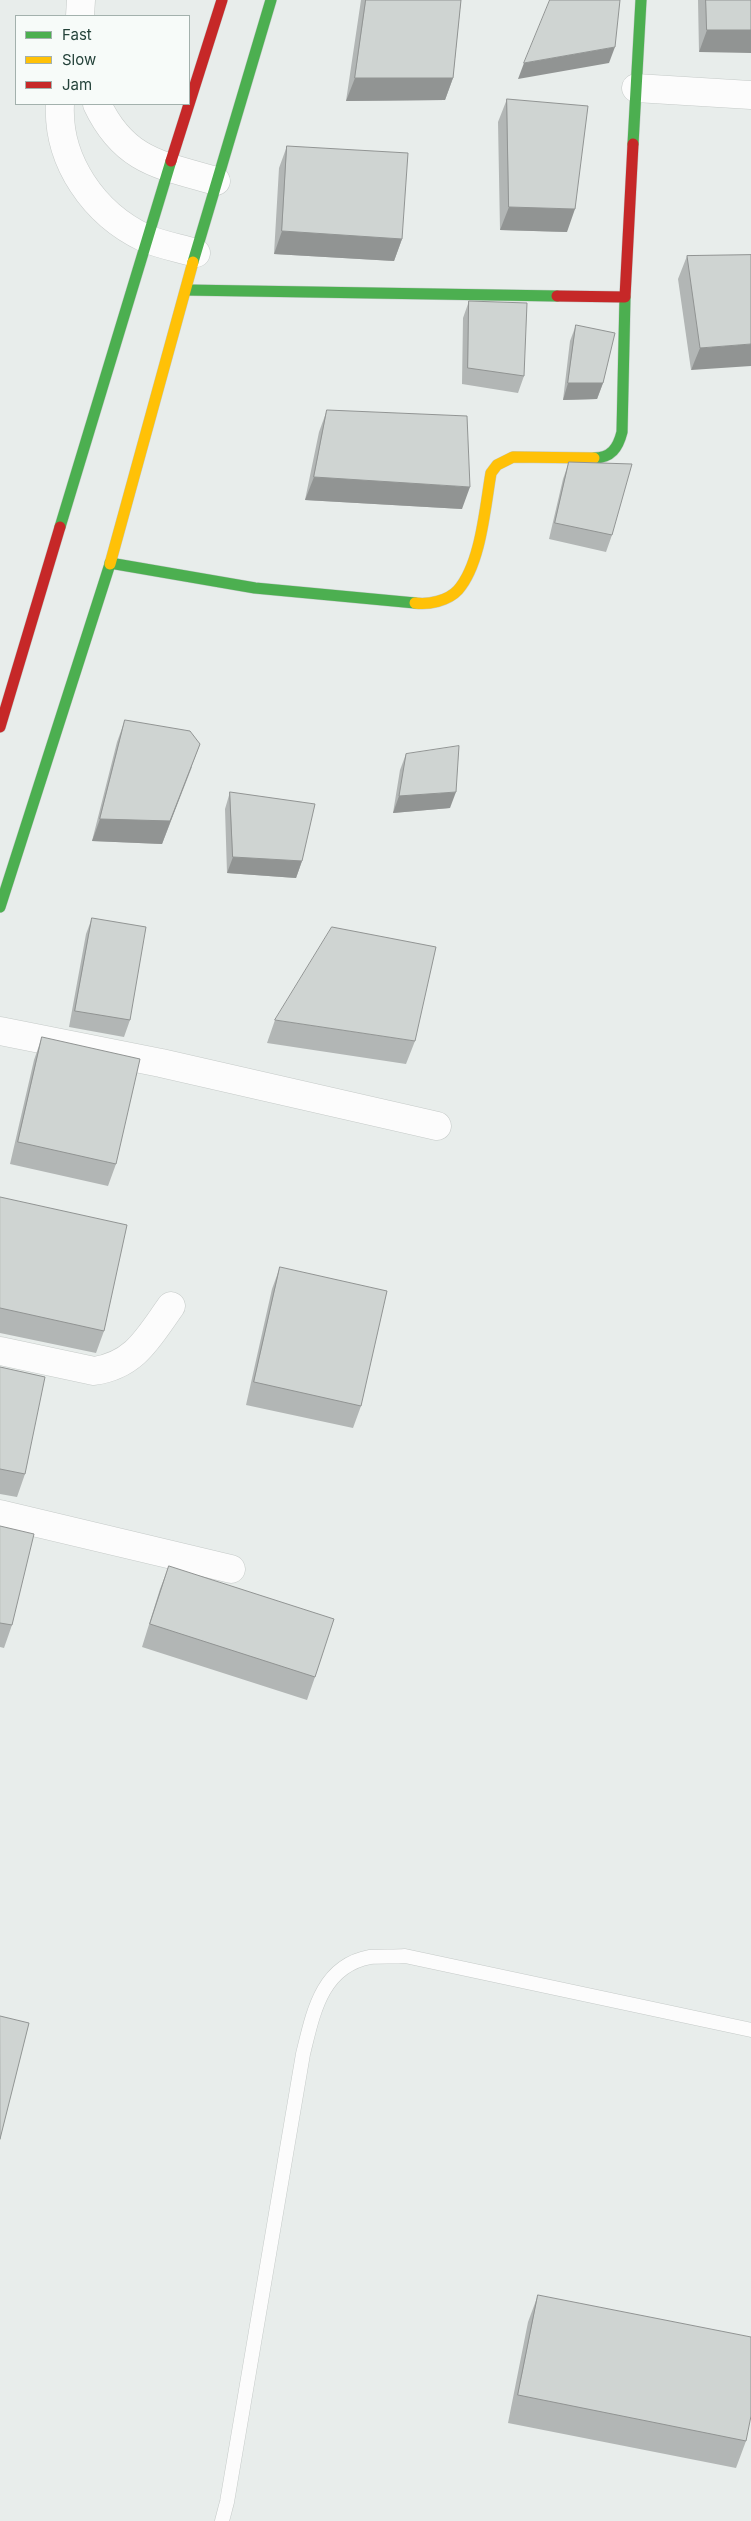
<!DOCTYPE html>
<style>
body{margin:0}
#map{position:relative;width:751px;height:2521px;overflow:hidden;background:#e8edeb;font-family:Inter,sans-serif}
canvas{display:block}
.legend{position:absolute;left:15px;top:15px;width:175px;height:90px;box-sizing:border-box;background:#f7fbf9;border:1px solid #a3b1ad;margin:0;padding:6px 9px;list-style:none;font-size:15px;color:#24423a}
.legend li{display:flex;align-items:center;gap:10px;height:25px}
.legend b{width:25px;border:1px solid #a3b1ad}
</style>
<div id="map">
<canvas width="751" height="2521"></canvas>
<ul class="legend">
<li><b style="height:6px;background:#4caf50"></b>Fast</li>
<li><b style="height:6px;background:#ffc107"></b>Slow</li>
<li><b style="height:6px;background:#c62828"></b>Jam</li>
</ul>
</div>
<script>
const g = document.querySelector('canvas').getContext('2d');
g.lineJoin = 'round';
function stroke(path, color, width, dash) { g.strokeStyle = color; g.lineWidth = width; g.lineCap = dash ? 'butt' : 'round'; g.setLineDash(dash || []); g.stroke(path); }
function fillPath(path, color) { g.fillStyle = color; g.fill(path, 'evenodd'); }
const lane = new Path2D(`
 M222 2521 227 2502 303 2054C313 2014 321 1966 370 1957 382 1956 394 1957 405 1956L751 2030`);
const street = new Path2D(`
 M80 16 81 0
 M636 88 751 95
 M60 104C57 161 94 214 145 238 160 245 180 248 196 253
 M97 104C124 161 160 165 216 181
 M0 1031 161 1063 437 1126
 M0 1351 94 1371C135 1365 148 1338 171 1306
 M0 1514 231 1569`);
const fast = new Path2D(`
 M633 144 641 0
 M193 262 271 0
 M186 290 557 296
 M594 458C611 458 618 448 622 432L625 297
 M60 527 171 161
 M110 563 255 588 415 603
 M0 907 110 564`);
const slow = new Path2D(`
 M110 564 193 262
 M415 603C428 605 448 601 458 590 481 564 485 507 491 473L497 465 513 457 594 458`);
const jam = new Path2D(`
 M171 161 222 0
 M557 296 625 297 633 144
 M0 727 60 527`);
stroke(lane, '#c5cac8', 15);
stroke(street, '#c5cac8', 29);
stroke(fast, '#c3cbc8', 12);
stroke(slow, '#c3cbc8', 12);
stroke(jam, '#c3cbc8', 12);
stroke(lane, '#fcfcfc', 14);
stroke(street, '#fcfcfc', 28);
stroke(fast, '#4caf50', 11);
stroke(slow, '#ffc107', 11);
stroke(jam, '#c62828', 11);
fillPath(new Path2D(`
 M361 0H461L453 78 445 100 346 101Z
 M698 0H751L699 52Z
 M507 99 567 232 500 230 498 122Z
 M287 146 402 239 394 261 274 254 279 168Z
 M751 255 691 370 678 279 687 256Z
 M469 301 524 376 518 393 462 384 463 318Z
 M576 325 603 383 597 399 563 400 570 341Z
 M327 410 462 509 305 500 319 432Z
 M569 462 612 535 606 552 549 539 563 479Z
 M125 720 192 767 162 844 92 841 117 742Z
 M406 754 450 808 393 813 400 770Z
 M230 792 302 861 296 878 227 873 225 809Z
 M92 918 130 1020 124 1037 69 1027 86 934Z
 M275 1020 415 1041 406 1064 267 1043Z
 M42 1037 116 1164 108 1186 10 1164 34 1060Z
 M0 1197 104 1331 96 1353 0 1333Z
 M280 1267 361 1406 353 1428 246 1405 272 1289Z
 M0 1367 25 1474 17 1497 0 1494Z
 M0 1526 12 1625 4 1648 0 1647Z
 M169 1566 315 1677 307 1700 142 1647 160 1589Z
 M538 2295 746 2441 736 2468 508 2423 528 2322Z`), '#b2b6b5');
fillPath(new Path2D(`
 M707 30H751V53L699 52Z
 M615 47 609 63 518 79 524 63Z
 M355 78H453L445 100 346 101Z
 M509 207 575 209 567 232 500 230Z
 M282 231 402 239 394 261 274 254Z
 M751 344V366L691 370 700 348Z
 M568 383H603L597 399 563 400Z
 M314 477 470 487 462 509 305 500Z
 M200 744 162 844 92 841 100 819Z
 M456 792 450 808 393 813 399 796Z
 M233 857 302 861 296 878 227 873Z`), '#919493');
const building = new Path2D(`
 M366 0H461L453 78H355Z
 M550 0H620L615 47 524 63Z
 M706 0H751V30H707Z
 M507 99 588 106 575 209 509 207Z
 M287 146 408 153 402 239 282 231Z
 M751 255V344L700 348 687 256Z
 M469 301 527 303 524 376 468 368Z
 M576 325 615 333 603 383H568Z
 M327 410 467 416 470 487 314 477Z
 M569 462 632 464 612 535 555 523Z
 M125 720 190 731 200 744 170 821 100 819Z
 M459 746 456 792 399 796 406 754Z
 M230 792 315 804 302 861 233 857Z
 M92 918 146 927 130 1020 75 1011Z
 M332 927 436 947 415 1041 275 1020Z
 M42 1037 140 1059 116 1164 18 1142Z
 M0 1197 127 1225 104 1331 0 1308Z
 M280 1267 387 1291 361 1406 254 1382Z
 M0 1367 45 1377 25 1474 0 1469Z
 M0 1526 34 1534 12 1625 0 1623Z
 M169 1566 334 1619 315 1677 150 1624Z
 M0 2016 29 2023 0 2139Z
 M538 2295 751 2337V2416L746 2441 518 2395Z`);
fillPath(building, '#cfd4d2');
stroke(building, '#919493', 1);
</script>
